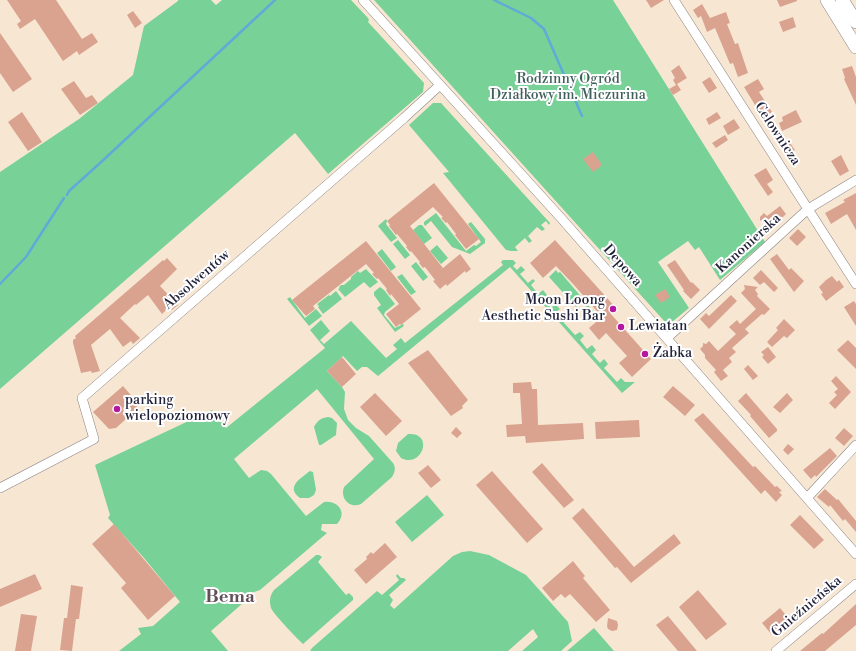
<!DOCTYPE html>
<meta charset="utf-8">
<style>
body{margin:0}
canvas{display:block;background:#f7e7d2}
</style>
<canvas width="856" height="651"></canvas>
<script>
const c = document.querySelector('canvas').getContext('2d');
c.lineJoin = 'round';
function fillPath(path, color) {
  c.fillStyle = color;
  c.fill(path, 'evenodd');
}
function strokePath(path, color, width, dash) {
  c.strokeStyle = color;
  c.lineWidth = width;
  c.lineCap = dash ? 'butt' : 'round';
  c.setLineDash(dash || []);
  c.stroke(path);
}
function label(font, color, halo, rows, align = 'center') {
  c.font = font + ' "Libre Bodoni",serif';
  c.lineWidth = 4;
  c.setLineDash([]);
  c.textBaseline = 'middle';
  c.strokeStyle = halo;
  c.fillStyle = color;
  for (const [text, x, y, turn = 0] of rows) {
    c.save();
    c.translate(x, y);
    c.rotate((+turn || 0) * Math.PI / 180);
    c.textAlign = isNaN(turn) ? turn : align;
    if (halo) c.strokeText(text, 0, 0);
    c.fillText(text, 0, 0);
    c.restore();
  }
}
const green = new Path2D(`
 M178 0H211L216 5 222 0H351L368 18 369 20 368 22 424 83 423 92 328 174 295 133 0 389V172L79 119 133 75 144 26 178 1Z
 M374 0H613L765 242 720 280 699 247 695 250 688 241 658 262 689 308 672 322 666 323Z
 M433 103H441L550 223 549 225 546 221 541 225 545 229 542 231 537 227 528 236 532 241 529 243 525 238 515 247 518 251H511L506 250 443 173 449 172 409 125Z
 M436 213 466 251 474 245 476 246 481 242 468 224 471 222 485 239V243L470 254 452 247 431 221 425 226 424 224V222Z
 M386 219 387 221 386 224 397 238 391 242 378 226Z
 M419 225H422L432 238 424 244 413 230Z
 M398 240 410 255 405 259 393 244Z
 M437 245 448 258 441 264 430 251Z
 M382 249 396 267 391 271 377 253Z
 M503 260H513L516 263 513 266 517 270 521 266 525 270 520 274 528 283 533 279 535 281 531 285 538 294 543 290 547 295 543 299 551 308 555 304 560 309 555 313 575 335 580 332 584 336 580 340 587 349 592 345 596 350 592 354 600 363 604 359 608 364 604 368 617 382 621 378 625 382H635L622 393 510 267 378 376 367 367H362L357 371 343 356 327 371 342 387 345 392 344 409 348 420 356 428 369 436 393 463C396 468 395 472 392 477L361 504C349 509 340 498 344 487L374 459 317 389 234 459 249 478 261 470 267 471 271 474 306 516 324 502C338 500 348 513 337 524H322L321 530 327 533 260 590 251 593 243 603 211 631 228 651H119L141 634 138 628 153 626 180 602 144 558 108 518 110 515 95 465 212 410 226 428 325 348 319 341 320 340 324 344 351 321 386 358 397 349 393 345 401 338 405 343 503 265 501 262Z
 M416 262 428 277 423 281 411 266Z
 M366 269 378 282 370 288 364 282 345 297 338 289 340 288 339 287 341 285H344L351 279V277L358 271 360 273Z
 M556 270 558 273 560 272 584 300 576 307 549 277Z
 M402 274 416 292 411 295 397 277Z
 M380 287 384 290 395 304 385 312 384 315 395 328 403 324 404 326 395 332 377 308 381 305 374 295V292Z
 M336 291 342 299 323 314 318 307 319 306 317 304 329 295 330 296Z
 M290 297 305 318 316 309 322 316 309 326 287 299Z
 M588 305 598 317 595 319 594 318 589 322 584 317 586 315 582 310Z
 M321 320 330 331 319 341 310 330Z
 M328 417 332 418 337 423 336 435 321 445H319L314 427C318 420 321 418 328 417Z
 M408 434C435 432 422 469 401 458L396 451 398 443Z
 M310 471 313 472 316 490 314 495 309 498H300C285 487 301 478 310 471Z
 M427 495 444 515 412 542 395 522Z
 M470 551 489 555 526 575 568 622 572 641 561 651H522L538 637 533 629 508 651H310L312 648 377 591 382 595 399 580 396 576 397 574 401 578H404L406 580 389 595 393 600 390 605 394 609 453 556 462 552Z
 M316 555H319L322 557 318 562 346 595 349 593 353 597V600L303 644C296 637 274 615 271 608 269 601 270 595 274 590Z
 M594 628 614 651H567Z`);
const stream = new Path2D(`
 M494 0 531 18 544 29 582 116
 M67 195 69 191 99 164 275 0
 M0 284 26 257 64 198`);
const building = new Path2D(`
 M7 0H56L82 39 92 33 98 42 79 55 77 51 63 61 35 19 20 29 17 24 21 21Z
 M646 0H664L651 8Z
 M777 0H797V1L780 7Z
 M702 4 710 18 726 12 730 23 727 24 735 44 738 43 748 73 738 77 733 63 730 64 715 28 707 32 701 16 698 18 693 10Z
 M133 11 142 23 135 28 127 15Z
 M793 17 796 27 783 32 779 22Z
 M0 33 32 79 13 92 0 73Z
 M679 65 687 78 677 84 681 90 673 95 669 89 676 85 673 80 675 78 671 71Z
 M852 66 856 77V105L844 79 845 78 842 69Z
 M710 77 717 88 709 93 702 82Z
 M758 79 764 89 759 92 772 112 763 118 744 87Z
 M74 81 86 98 92 95 98 103 80 115 61 89Z
 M796 110 802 122 782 131 779 123 783 121 782 117Z
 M22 112 42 142 28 151 8 122Z
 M717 112 721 118 709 125 706 119Z
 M734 119 740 128 728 135 723 126Z
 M725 135 728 140 716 148 712 143Z
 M788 140 795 150 787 156 780 145Z
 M593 152 602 165 593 172 583 159Z
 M841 155 849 171 840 176 831 161Z
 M766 168 773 180 767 184 773 192 768 196 754 175Z
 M434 183 479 239 466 249 455 235 456 234 447 222 446 223 441 218 443 217 433 207 410 226 443 268 460 254 471 269 466 273 465 271 447 286 446 284 440 289 433 281 435 280 425 267 423 268 419 263 420 262 411 251 410 252 406 247 407 246 397 234 396 235 389 226 390 225 387 221Z
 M856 193V230L847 214 831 224 825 213 845 202 843 200Z
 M780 206 786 214 770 230 760 220V217L764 213 767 216Z
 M798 229 806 237 797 246 789 238Z
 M555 240 616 308 610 313 651 359 632 377 619 363 627 356 606 333 599 340 589 328 602 317 574 285 556 266 543 278 530 263Z
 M366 241 421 309 401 325 400 324 396 327 386 314 399 304 391 294 390 296 386 290 387 289 378 278 377 279 372 274 374 273 366 264 313 306 315 309 306 316 292 300Z
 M777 254 789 270 791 268 804 281 794 292 770 259Z
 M167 258 177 269 160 286 178 305 172 310 169 307 162 314 148 295 136 305 135 304 120 318 140 338 133 344 131 341 123 347 110 329 91 345 100 371 92 373 91 371 81 373 73 343V340L76 338 75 336 163 260 164 261Z
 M675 260 691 283 692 282 700 290 691 299 683 291 684 290 667 265Z
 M761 270 778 288 774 292 764 282 760 285 753 278Z
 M832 276 837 282 839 280 844 287 826 301 821 294 823 293 819 287 826 280Z
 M744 285 758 287 755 290 758 294 757 296 770 309 764 315 762 314 745 329 749 333 732 348 736 352 729 358 732 362 723 370 728 376 721 381 714 372 716 370 705 358V355L700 349 703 346V343L706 344 709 341 718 351 736 334 729 327 737 320 740 324 756 309 741 293 745 289Z
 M665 289 670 297 661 303 655 295Z
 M731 295 737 301 709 329 700 319 706 313 709 316Z
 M854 301 856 304V326L844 307Z
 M784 319 795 330 787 338 784 336 772 347 767 342 778 330 776 328Z
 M848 340 856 348V369L837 350Z
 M768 347 776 357 768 364 762 357 764 355 761 352Z
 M428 350 468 400 462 406 463 408 451 416 408 363Z
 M342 357 356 374 342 387 327 371Z
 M748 365 758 376 753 380 744 369Z
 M836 376 851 392 835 409 829 403 837 395 834 392 838 389 831 381Z
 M531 382 532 389H537L538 425 583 423 584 439 526 443 525 436 507 437 506 425 522 424 520 393H513V383Z
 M123 386 136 401 137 408 136 410 116 428 109 429 93 412Z
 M673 386 695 405 685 416 663 397Z
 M375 393 402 421 386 436 360 407Z
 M746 393 777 429V431L769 438 750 416 751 415 738 401Z
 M787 393 793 400 780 413 773 407Z
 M703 413 753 467 755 466 775 487 777 486 782 491 779 492 782 495 776 502 765 490 761 494 694 420Z
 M639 420 640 437 596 439 595 422Z
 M456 427 462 433 457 438 451 433Z
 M844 428 853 436 844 446 835 438Z
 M788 444 794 449 788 455 783 450Z
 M830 448 837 456 816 477 815 475 811 479 803 470Z
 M542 463 574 500 564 508 532 472Z
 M428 465 441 480 431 488 418 473Z
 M492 471 543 529 527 543 476 485Z
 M825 489 837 500 838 499 856 521V532L845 519 843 521 830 505 829 507 817 497Z
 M583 508 634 567 674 534 681 543 631 583 617 567 615 568 572 518Z
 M800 515 824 540 814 549 790 525Z
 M114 524 175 596 148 620 121 588 126 583 92 544Z
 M385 543 397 557 366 584 354 570 367 559 366 557 371 552 373 554Z
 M573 561 585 576 583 578 610 610 596 622 570 594 565 598 561 594 553 601 542 588Z
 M35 574 42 589 0 607V589Z
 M71 585 83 587 79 619H76L72 651 60 650 64 618H67Z
 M698 590 727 624 706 640 679 607Z
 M856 604V625L825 651H800L822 633 823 634Z
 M780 608 790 620 772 635 762 623Z
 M21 614 37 616 31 651H15Z
 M668 616 697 651H678L656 625Z
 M608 618 617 621 618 625 617 630 612 631 608 629 607 626Z`);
const minor = new Path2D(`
 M363 0 561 218 856 554
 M674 0 856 284
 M667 338 808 209 856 180
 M0 488 94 439 82 398 404 118 440 85
 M807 498 856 445
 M776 651 856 584`);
const secondary = new Path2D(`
 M827 0 856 47
 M842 0 856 22`);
const markers = [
 [613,309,4,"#b5179e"],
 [621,327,4,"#b5179e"],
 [645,354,4,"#b5179e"],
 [117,409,4,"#b5179e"]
];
const parkNames = [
 ["Rodzinny Ogród",568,80],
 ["Działkowy im. Miczurina",568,96]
];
const streetNames = [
 ["Celownicza",777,134,57],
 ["Kanonierska",749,244,-42],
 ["Depowa",622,266,48],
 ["Absolwentów",197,280,-41],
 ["Gnieźnieńska",807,607,-40]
];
const poiNames = [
 ["Moon Loong",605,301,"right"],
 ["Aesthetic Sushi Bar",605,317,"right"],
 ["Lewiatan",629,327],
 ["Żabka",653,354],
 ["parking",125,401],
 ["wielopoziomowy",125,417]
];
const districtNames = [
 ["Bema",230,598]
];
fillPath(green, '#78d197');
strokePath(stream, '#5fabd8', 2.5);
fillPath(building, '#d9a390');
strokePath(minor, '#8c8486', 10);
strokePath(secondary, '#8c8486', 14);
strokePath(minor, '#fff', 9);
strokePath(secondary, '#fff', 13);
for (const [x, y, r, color] of markers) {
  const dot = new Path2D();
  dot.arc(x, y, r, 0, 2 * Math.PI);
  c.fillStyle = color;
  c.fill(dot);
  strokePath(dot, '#fff', 1.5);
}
label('14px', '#405f5b', '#fff', parkNames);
label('14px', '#22223b', '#fff', streetNames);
label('14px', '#22223b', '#fff', poiNames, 'left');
label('bold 18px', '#624f59', '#fff', districtNames);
</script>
